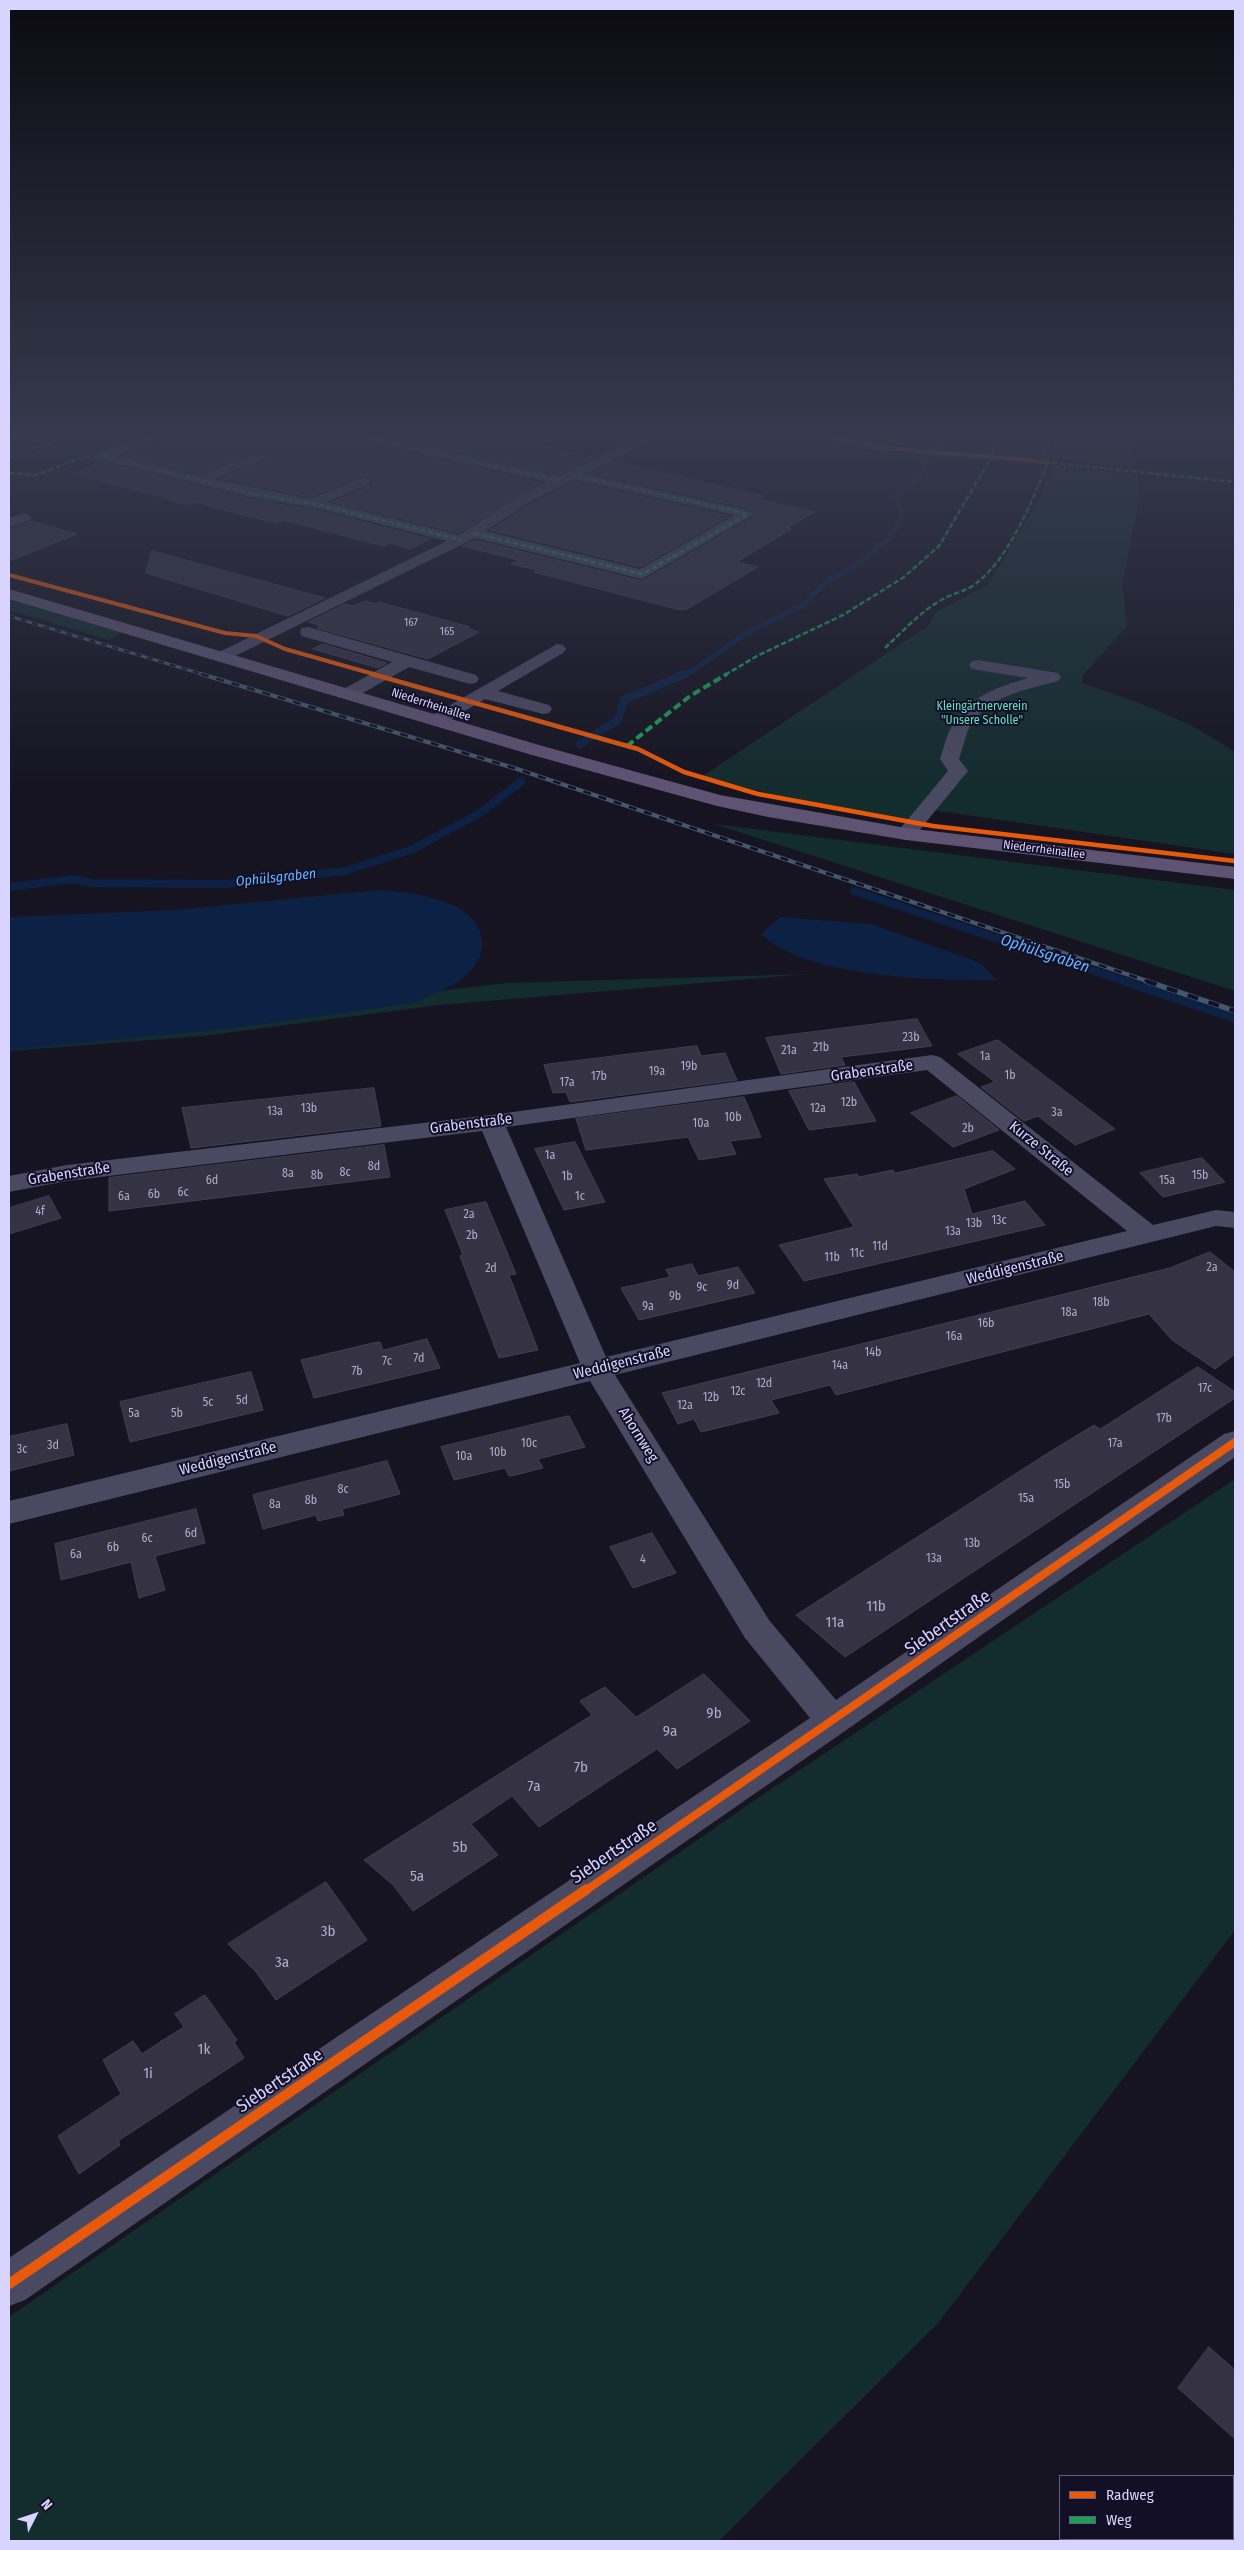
<!DOCTYPE html>
<meta charset="utf-8">
<style>
body{margin:0}
#map{position:relative;width:1244px;height:2550px;overflow:hidden;background:#161421;font-family:"Fira Sans Condensed",sans-serif}
canvas{display:block}
.frame{position:absolute;inset:0;border:10px solid #d9d4ff;pointer-events:none}
.legend{position:absolute;left:1059px;top:2475px;width:175px;height:65px;box-sizing:border-box;background:#130f26;border:1px solid #625e7d;margin:0;padding:6px 9px;list-style:none;font-size:15px;color:#d9d4ff}
.legend li{display:flex;align-items:center;gap:10px;height:25px}
.legend b{width:25px;border:1px solid #625e7d}
.north{position:absolute;left:10px;top:2490px;width:50px;height:50px;-webkit-text-stroke:4px #130f26;paint-order:stroke;rotate:49deg;font-size:14px;font-weight:700;line-height:20px;text-align:center;color:#d9d4ff}
.north::after{content:'';display:block;margin:auto;width:18px;height:22px;background:#d9d4ff;clip-path:polygon(50% 0,100% 100%,50% 72%,0 100%)}
</style>
<div id="map">
<canvas width="1244" height="2550"></canvas>
<div class="frame"></div>
<ul class="legend">
<li><b style="height:6px;background:#e8590c"></b>Radweg</li>
<li><b style="height:6px;background:#1a9f57"></b>Weg</li>
</ul>
<div class="north">N</div>
</div>
<script>
const c = document.querySelector('canvas').getContext('2d');
c.lineJoin = 'round';
function fillPath(path, color) {
  c.fillStyle = color;
  c.fill(path, 'evenodd');
}
function strokePath(path, color, width, dash) {
  c.strokeStyle = color;
  c.lineWidth = width;
  c.lineCap = dash ? 'butt' : 'round';
  c.setLineDash(dash || []);
  c.stroke(path);
}
function label(font, color, halo, rows, align = 'center') {
  c.font = font + ' "Fira Sans Condensed",sans-serif';
  c.lineWidth = 4;
  c.setLineDash([]);
  c.textBaseline = 'middle';
  c.strokeStyle = halo;
  c.fillStyle = color;
  for (const [text, x, y, turn = 0] of rows) {
    c.save();
    c.translate(x, y);
    c.rotate((+turn || 0) * Math.PI / 180);
    c.textAlign = isNaN(turn) ? turn : align;
    if (halo) c.strokeText(text, 0, 0);
    c.fillText(text, 0, 0);
    c.restore();
  }
}
const green = new Path2D(`
 M1058 436H1128L1134 468 1049 457Z
 M1053 465 1137 475 1140 496 1122 584 1127 626 1083 675 1081 683C1135 701 1188 719 1235 752V854L932 810 925 822 906 819 786 798 703 776 928 626 936 612 988 585 1040 498Z
 M9 598 122 632 109 640 9 610Z
 M714 824 1235 890V991Z
 M809 974 439 1005 203 1036 9 1051V1039L189 1020 506 983Z
 M1235 1479V1930L939 2322 719 2541H9V2317L758 1798Z`);
const water = new Path2D(`
 M379 890C413 892 481 900 482 943 483 958 471 973 459 981 445 990 429 996 414 1003L228 1029 9 1050V917L175 910Z
 M780 917 871 924 980 963 997 980C936 981 807 978 761 934Z`);
const streamFar2 = new Path2D(`
 M683 675 694 670 745 634 803 605 826 582 853 567 889 539 901 518 900 507 895 495 920 478V472L926 468 924 464 932 462 931 456 945 436`);
const streamFar1 = new Path2D(`
 M580 744 618 720 624 700 685 674
 M9 887 73 879 91 883 226 884 345 871 413 849 480 813 521 782
 M854 891 1128 982`);
const stream = new Path2D(`
 M1124 981 1235 1018`);
const building = new Path2D(`
 M188 436H352L361 442 541 483 459 533 333 502 370 486 373 481 365 475 310 497 220 478 264 462 267 457 259 451 198 474 123 455 147 446 168 444Z
 M388 436H497L594 457 559 474Z
 M614 461 765 496 759 499 814 512 787 528 791 529 737 562 758 567 687 609 680 610 534 572 537 570 511 564 518 560 462 546 475 540 642 581 757 515 748 508 591 473Z
 M103 462 250 499 320 511 430 539 410 549 390 543 384 546 283 520 275 523 196 502 190 505 73 474Z
 M575 482 730 516 640 567 490 530 536 501Z
 M32 521 77 534 9 561V529Z
 M152 551 325 598 288 616 146 573Z
 M365 601 376 604 379 602 470 627 466 628 479 632 428 659 317 628 321 626 309 622 345 604 353 606Z
 M323 644 387 663 378 668 313 649Z
 M917 1019 932 1046 841 1057 845 1065 781 1074 766 1038Z
 M998 1040 1033 1067 1115 1129 1075 1145 1038 1116 1024 1121 981 1087 995 1082 958 1054Z
 M697 1046 701 1056 725 1053 737 1080 570 1102 566 1092 553 1093 544 1065Z
 M854 1082 876 1121 809 1130 789 1091Z
 M374 1088 381 1126 191 1148 182 1108Z
 M957 1096 999 1130 953 1147 911 1113Z
 M744 1097 761 1137 730 1141 736 1154 699 1160 688 1137 586 1150 576 1119Z
 M575 1142 605 1202 564 1210 535 1149Z
 M384 1145 390 1177 109 1211V1178Z
 M993 1151 1015 1169 964 1189 972 1214 1025 1201 1045 1225 804 1281 779 1245 854 1227 824 1179 857 1174 859 1177 893 1170 895 1173Z
 M1202 1158 1225 1182 1163 1197 1140 1173Z
 M49 1196 61 1218 9 1234V1208Z
 M486 1202 516 1274 509 1275 538 1350 499 1358 460 1256 463 1255 445 1210Z
 M1210 1252 1235 1272V1354L1215 1369 1172 1340 1149 1314 836 1395 830 1385 771 1400 779 1413 701 1432 694 1419 678 1424 662 1393 1170 1268Z
 M692 1264 698 1276 738 1267 755 1293 639 1320 621 1288 670 1277 666 1270Z
 M427 1339 440 1368 314 1398 301 1360 373 1343 380 1342 383 1350Z
 M1198 1367 1235 1392V1398L845 1657 796 1615 1048 1453 1094 1425 1100 1429Z
 M251 1372 263 1410 130 1442 120 1402Z
 M569 1416 585 1447 538 1459 543 1468 515 1475 509 1476 505 1468 454 1480 441 1447Z
 M67 1424 74 1455 9 1471V1437Z
 M387 1461 400 1494 342 1509 344 1515 318 1521 316 1515 263 1529 253 1495Z
 M196 1509 205 1543 155 1556 165 1590 139 1598 131 1562 61 1580 55 1544Z
 M652 1533 676 1573 633 1588 610 1547Z
 M704 1674 750 1721 677 1769 657 1749 539 1827 512 1796 471 1824 498 1855 413 1911 393 1885 364 1860 592 1715 580 1701 605 1687 636 1717Z
 M326 1882 367 1940 276 2000 256 1972 228 1944Z
 M205 1995 237 2040 234 2042 244 2058 118 2141 120 2145 79 2174 58 2136 121 2094 103 2060 133 2041 142 2054 163 2040 184 2027 175 2014Z
 M1209 2347 1235 2370V2439L1178 2388Z`);
const minor = new Path2D(`
 M143 436H163L161 439 116 455 198 476 258 453 265 457 263 460 213 479 310 499 364 477 371 481 369 484 327 502 459 535 525 493 547 482 361 440 354 436H379L559 476 641 436H659L586 474 748 510 755 514 642 579 475 538 223 662 217 661 214 657 217 653 447 541 320 509 250 497 97 459 95 456 97 453ZM575 480 735 515 640 569 485 531 535 499Z
 M819 436H846L890 445 892 448 885 452 826 440Z
 M25 513 32 517 30 520 9 527V518Z
 M308 627 476 675 479 679 476 683 470 684 409 667 354 698H342L339 694 342 690 392 662 302 636 300 632 302 628Z
 M557 644 563 645 566 649 563 653 498 691 549 705 552 709 549 713 543 714 485 699 443 724H431L428 720 431 716Z
 M978 660 1052 672 1058 673 1061 677 1058 681C1028 689 987 696 970 726 965 736 963 748 959 759L968 771 913 838H899L896 834 899 830 948 771 940 759C944 748 946 736 952 726 968 697 997 687 1028 678L972 669 969 665 972 661Z
 M932 1055 940 1057 1153 1225 1216 1210 1235 1212V1228L1216 1226 615 1375 769 1620 836 1700 1224 1434 1235 1431V1457L845 1731 25 2300 9 2306V2258L810 1718 745 1638 590 1381 9 1524V1501L580 1363 482 1131 67 1181 9 1192V1176L67 1165 491 1115ZM927 1070 1127 1231 606 1357 506 1127Z`);
const major = new Path2D(`
 M9 589 546 747 720 795 906 828 1235 867V879L906 840 768 817 717 806 532 755 9 599Z`);
const railFar2 = new Path2D(`
 M9 616 205 675`);
const railFar1 = new Path2D(`
 M201 674 514 768 1150 982`);
const rail = new Path2D(`
 M1146 981 1235 1011`);
const quietFar1 = new Path2D(`
 M156 436 102 456 250 493 320 505 461 540
 M361 436 560 481
 M591 436 641 442
 M826 436 888 448
 M9 457 70 436
 M1044 462 1235 482
 M1048 462 1043 455 1050 436
 M9 473 36 475 84 457 102 456
 M474 533 642 574 748 514 573 475
 M885 648C903 631 921 611 943 599 956 592 969 591 980 580 1011 554 1033 499 1048 462
 M725 675 757 656 843 615 904 577 939 546 989 461 999 436`);
const quiet = new Path2D(`
 M627 746 690 696 727 674`);
const cyclewayFar3 = new Path2D(`
 M885 448 1048 462
 M9 575 225 633 256 636 285 649 377 675`);
const cyclewayFar2 = new Path2D(`
 M372 674 638 749 684 772 758 794 933 826 1235 861`);
const cyclewayFar1 = new Path2D(`
 M585 1891 1235 1442`);
const cycleway = new Path2D(`
 M9 2284 587 1889`);
const farNumbernames = [
 ["167",411,623],
 ["165",447,632]
];
const farStreetnames = [
 ["Niederrheinallee",431,705,18],
 ["Niederrheinallee",1044,850,7]
];
const farParknames = [
 ["Kleingärtnerverein",982,707],
 ["\"Unsere Scholle\"",982,721]
];
const numberNames = [
 ["23b",911,1038],
 ["21b",821,1048],
 ["21a",789,1051],
 ["1a",985,1057],
 ["19b",689,1067],
 ["19a",657,1072],
 ["1b",1010,1076],
 ["17b",599,1077],
 ["17a",567,1083],
 ["12b",849,1103],
 ["13b",309,1109],
 ["12a",818,1109],
 ["13a",275,1112],
 ["3a",1057,1113],
 ["10b",733,1118],
 ["10a",701,1124],
 ["2b",968,1129],
 ["1a",550,1156],
 ["8d",374,1167],
 ["8c",345,1173],
 ["8a",288,1174],
 ["8b",317,1176],
 ["15b",1200,1176],
 ["1b",567,1177],
 ["6d",212,1181],
 ["15a",1167,1181],
 ["6c",183,1193],
 ["6b",154,1195],
 ["6a",124,1197],
 ["1c",580,1197],
 ["4f",40,1212],
 ["2a",469,1215],
 ["13c",999,1221],
 ["13b",974,1224],
 ["13a",953,1232],
 ["2b",472,1236],
 ["11d",880,1247],
 ["11c",857,1254],
 ["11b",832,1258],
 ["2a",1212,1268],
 ["2d",491,1269],
 ["9d",733,1286],
 ["9c",702,1288],
 ["9b",675,1297],
 ["18b",1101,1303],
 ["9a",648,1307],
 ["18a",1069,1313],
 ["16b",986,1324],
 ["16a",954,1337],
 ["14b",873,1353],
 ["7d",419,1359],
 ["7c",387,1362],
 ["14a",840,1366],
 ["7b",357,1372],
 ["12d",764,1384],
 ["17c",1205,1389],
 ["12c",738,1392],
 ["12b",711,1398],
 ["5d",242,1401],
 ["5c",208,1403],
 ["12a",685,1406],
 ["5a",134,1414],
 ["5b",177,1414],
 ["17b",1164,1419],
 ["10c",529,1444],
 ["17a",1115,1444],
 ["3d",53,1446],
 ["3c",22,1450],
 ["10b",498,1453],
 ["10a",464,1457],
 ["15b",1062,1485],
 ["8c",343,1490],
 ["15a",1026,1499],
 ["8b",311,1501],
 ["8a",275,1505],
 ["6d",191,1534],
 ["6c",147,1539],
 ["13b",972,1544],
 ["6b",113,1548],
 ["6a",76,1555],
 ["13a",934,1559],
 ["4",643,1560]
];
const farWaternames = [
 ["Ophülsgraben",276,878,-6]
];
const streetNames = [
 ["Grabenstraße",872,1071,-8],
 ["Grabenstraße",471,1124,-7],
 ["Kurze Straße",1041,1149,39],
 ["Grabenstraße",69,1174,-9],
 ["Weddigenstraße",1015,1268,-14],
 ["Weddigenstraße",622,1363,-14],
 ["Ahornweg",638,1435,58],
 ["Weddigenstraße",228,1459,-14]
];
const nearNumbernames = [
 ["11b",876,1607],
 ["11a",835,1623],
 ["9b",714,1714],
 ["9a",670,1732],
 ["7b",581,1768],
 ["7a",534,1787],
 ["5b",460,1848],
 ["5a",417,1877],
 ["3b",328,1932],
 ["3a",282,1963],
 ["1k",204,2050],
 ["1i",148,2074]
];
const waterNames = [
 ["Ophülsgraben",1045,954,18]
];
const nearStreetnames = [
 ["Siebertstraße",948,1623,-35],
 ["Siebertstraße",614,1852,-34],
 ["Siebertstraße",280,2081,-34]
];
fillPath(green, '#132c2d');
fillPath(water, '#0d2144');
strokePath(streamFar2, '#0d2144', 5.5);
strokePath(streamFar1, '#0d2144', 8);
strokePath(stream, '#0d2144', 9);
fillPath(building, '#343243');
strokePath(building, '#433f54', 1);
fillPath(minor, '#4a4962');
fillPath(major, '#5e5373');
strokePath(railFar2, '#43596b', 3);
strokePath(railFar1, '#43596b', 4);
strokePath(rail, '#43596b', 5.5);
strokePath(railFar2, '#130f26', 2, [6]);
strokePath(railFar1, '#130f26', 2.5, [8]);
strokePath(rail, '#130f26', 4, [11]);
strokePath(quietFar1, '#1a9f57', 2.5, [5.5, 2.5]);
strokePath(quiet, '#1a9f57', 4, [8, 4]);
strokePath(cyclewayFar3, '#e8590c', 4);
strokePath(cyclewayFar2, '#e8590c', 4.5);
strokePath(cyclewayFar1, '#e8590c', 8);
strokePath(cycleway, '#e8590c', 10);
const sky = c.createLinearGradient(0, 0, 0, 793);
sky.addColorStop(0, '#0c0b12');
sky.addColorStop(0.55, '#363a4e');
sky.addColorStop(1, '#363a4e00');
c.fillStyle = sky;
c.fillRect(0, 0, 1244, 793);
label('11px', '#b0acd0', null, farNumbernames);
label('12px', '#d9d4ff', '#130f26', farStreetnames);
label('12px', '#5fe0c0', '#130f26', farParknames);
label('12px', '#b0acd0', null, numberNames);
label('italic 14px', '#62b6ff', '#130f26', farWaternames);
label('15px', '#d9d4ff', '#130f26', streetNames);
label('15px', '#b0acd0', null, nearNumbernames);
label('italic 16px', '#62b6ff', '#130f26', waterNames);
label('18px', '#d9d4ff', '#130f26', nearStreetnames);
</script>
